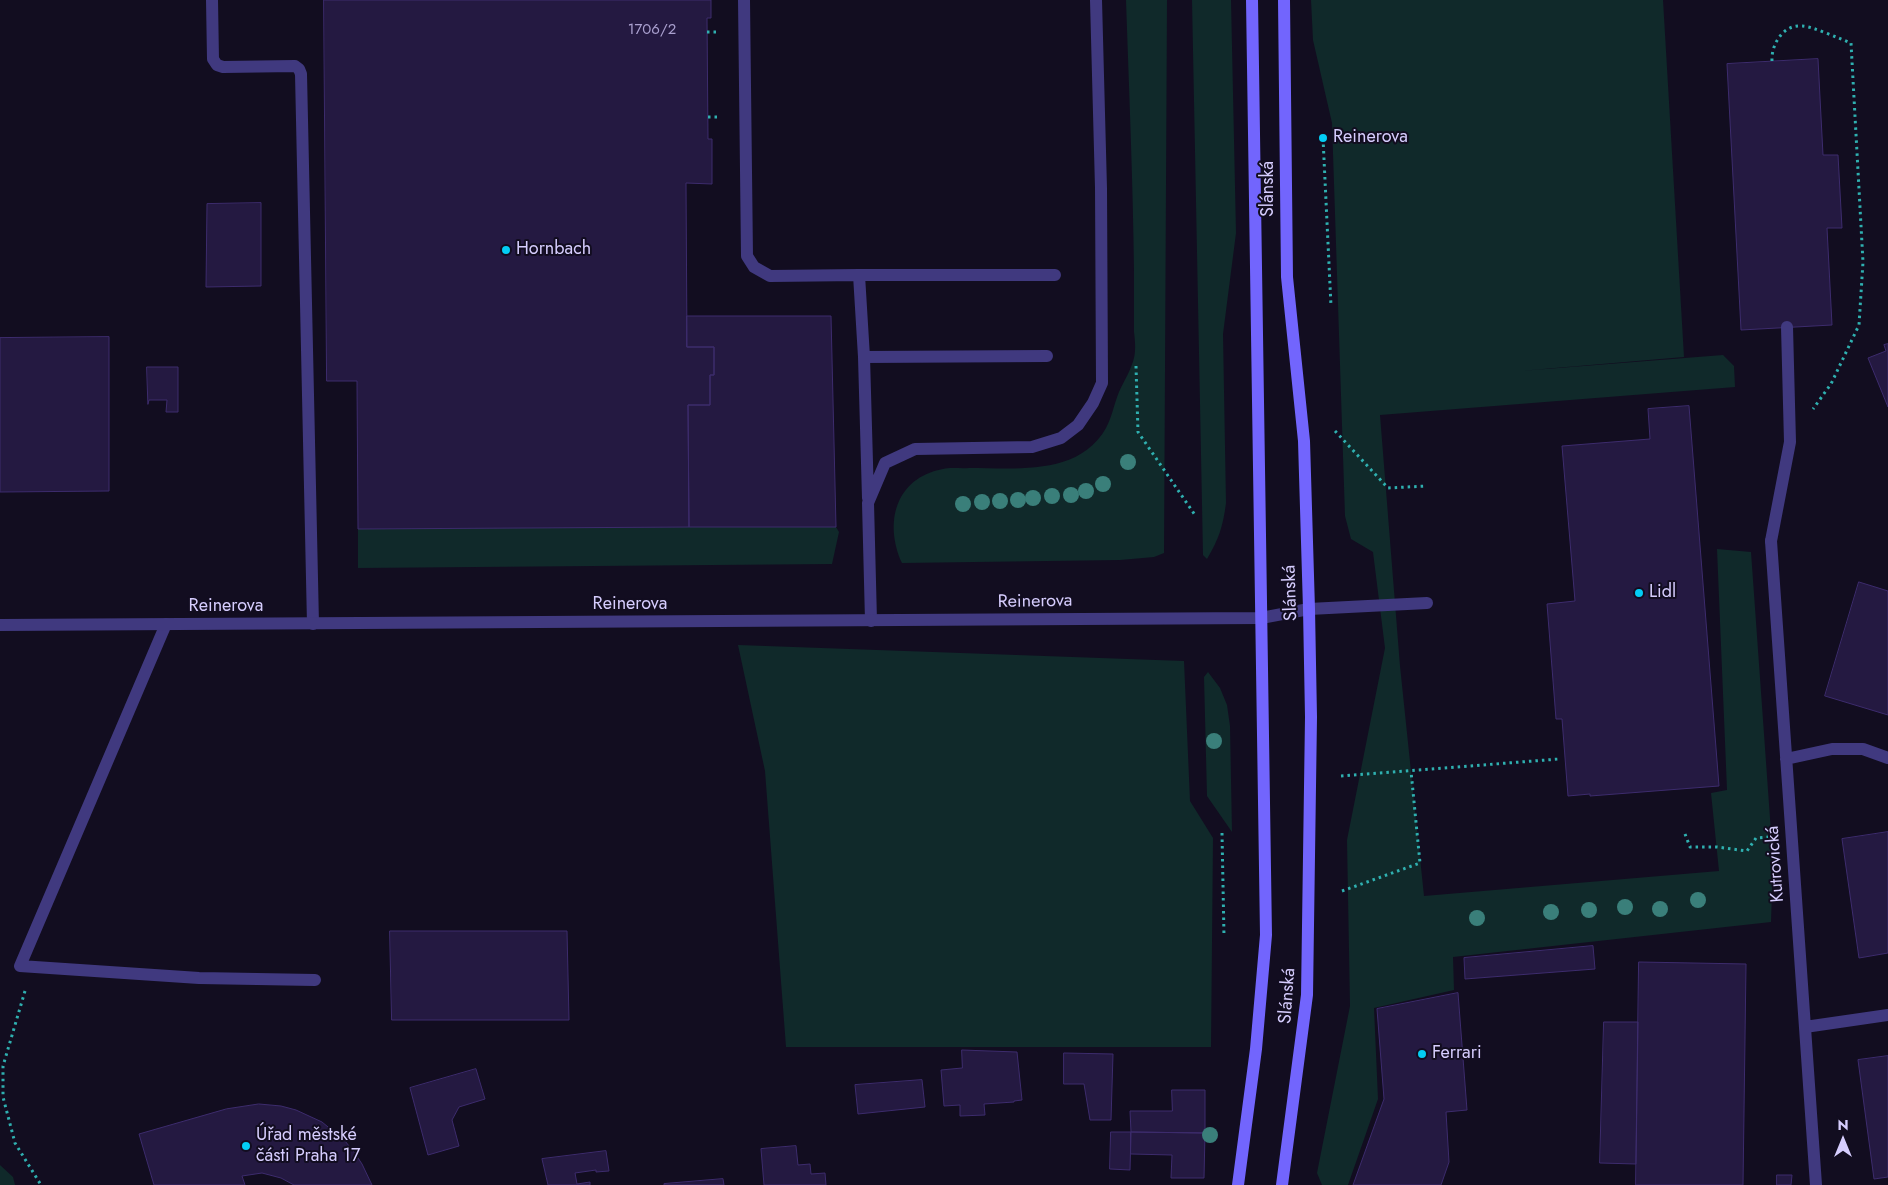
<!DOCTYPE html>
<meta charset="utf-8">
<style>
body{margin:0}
#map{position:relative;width:1888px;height:1185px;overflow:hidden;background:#120d20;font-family:Jost,sans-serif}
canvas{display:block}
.north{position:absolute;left:1818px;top:1115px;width:50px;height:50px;-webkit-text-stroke:4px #120d20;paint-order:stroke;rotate:0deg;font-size:14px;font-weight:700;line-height:20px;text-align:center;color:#d6cdfe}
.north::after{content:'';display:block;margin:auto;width:18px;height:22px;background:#d6cdfe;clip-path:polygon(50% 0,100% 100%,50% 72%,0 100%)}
</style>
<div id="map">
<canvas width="1888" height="1185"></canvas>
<div class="north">N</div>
</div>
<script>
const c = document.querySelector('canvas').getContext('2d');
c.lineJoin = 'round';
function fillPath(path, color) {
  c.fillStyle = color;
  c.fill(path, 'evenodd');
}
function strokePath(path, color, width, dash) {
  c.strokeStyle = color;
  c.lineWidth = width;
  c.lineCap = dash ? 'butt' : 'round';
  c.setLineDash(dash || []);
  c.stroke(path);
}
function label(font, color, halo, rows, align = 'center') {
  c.font = font + ' Jost,sans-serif';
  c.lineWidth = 4;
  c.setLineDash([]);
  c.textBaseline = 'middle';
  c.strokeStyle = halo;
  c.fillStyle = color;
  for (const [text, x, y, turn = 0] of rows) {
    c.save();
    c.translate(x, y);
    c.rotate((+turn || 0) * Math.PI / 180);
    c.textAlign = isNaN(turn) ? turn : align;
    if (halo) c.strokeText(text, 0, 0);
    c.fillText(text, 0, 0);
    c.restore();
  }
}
const green = new Path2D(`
 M1126 0H1167L1164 553 1154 557 1120 560 902 563C884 523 895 478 943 469 951 467 961 469 969 468 1016 468 1079 476 1106 428 1112 417 1114 404 1119 392 1124 381 1131 370 1134 358 1136 350 1135 340 1134 332 1134 311 1134 291 1134 271 1133 181 1129 90 1126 0Z
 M1192 0H1231L1236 233 1223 334 1226 503C1223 526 1219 539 1207 559L1203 555Z
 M1311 0H1663L1684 357 1520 371 1723 355 1734 366 1735 387 1380 415 1400 666 1424 896 1719 871 1711 793 1727 790 1717 549 1751 552 1773 860 1771 922 1453 957 1454 990 1374 1008 1378 1099 1348 1185H1322L1317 1173 1350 1006 1347 840 1385 648 1373 552 1351 539 1345 516 1332 123 1313 40Z
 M831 525 836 527 839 532 832 564 358 568V529Z
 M738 645 1184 661 1190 801 1213 838 1211 1047H786L765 771Z
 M1208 672 1220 688 1227 705 1230 726 1232 832 1207 796 1204 677Z
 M0 1165 13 1177 15 1185H0Z`);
const building = new Path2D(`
 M324 0H711V18H707L708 139H712V184L686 183 687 347H714V375H710V405H688L689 527 358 529 357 381H327Z
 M1818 59 1823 155H1838L1842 228H1827L1832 325 1741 330 1727 64Z
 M261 203V286L206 287 207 204Z
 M687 316H831L836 527H689L688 405H710V375H714V347H687Z
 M109 337V491L0 492V338Z
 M1888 344V407L1868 358 1886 351 1884 345Z
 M147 367H178V412H166L167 400H149L148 404Z
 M1689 406 1719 786 1590 796V794L1568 796 1562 719H1556L1547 604 1575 601 1562 446 1650 439 1648 409Z
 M1859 582 1888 591V715L1825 696Z
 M1888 832V953L1859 958 1842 839Z
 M390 931H567L569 1020H392Z
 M1593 946 1595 969 1465 979 1464 958Z
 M1639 962 1746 964 1743 1185H1636Z
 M1458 993 1467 1110 1446 1112 1449 1162 1441 1185H1353L1384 1099 1377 1009Z
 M1604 1022H1638L1636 1164 1600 1163Z
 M962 1050 1017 1052 1022 1100 1014 1101V1102L984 1104 985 1115 960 1116V1105L944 1106 941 1070 962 1068Z
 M1064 1053 1113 1054 1111 1120H1090L1084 1084H1064Z
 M1888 1056V1177L1874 1179 1858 1060Z
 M476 1069 485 1099 459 1107 452 1120 459 1146 428 1155 410 1088Z
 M922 1080 925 1107 858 1114 855 1085Z
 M1172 1090H1205V1133L1131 1132 1130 1111H1172Z
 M259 1104 281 1106 296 1110 322 1122 345 1141 354 1152 362 1164 372 1185H294L281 1178 262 1173 242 1176 245 1185H154L139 1134 226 1109Z
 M1111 1132H1131L1130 1170 1110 1169Z
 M1131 1132 1205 1133 1204 1178H1171L1172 1155 1131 1154Z
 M796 1146 798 1165 810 1164 811 1174 825 1173 826 1185H764L761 1149Z
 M606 1151 609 1171 596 1172V1170L575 1173 577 1184 590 1182V1185H548L542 1159Z
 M1777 1175H1792L1791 1185H1777Z
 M723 1179 724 1185H664V1184Z`);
const path = new Path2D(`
 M707 32H720
 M1772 61C1771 45 1783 24 1802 26 1812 26 1840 39 1851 43L1863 262 1859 325 1831 384 1813 409
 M708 117H720
 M1323 138 1331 306
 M1136 366 1138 432 1195 515
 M1335 431 1388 488 1427 486
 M1341 776 1559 759
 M1222 833 1224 937
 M1685 834 1690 847H1717L1747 851 1756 838 1768 837
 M1342 891 1420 863 1411 771
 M25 991 3 1066V1097L15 1143 41 1185`);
const service = new Path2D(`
 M212 0 213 59 217 65 223 67 295 66 299 69 301 74 313 624
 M744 0 747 256 754 267 770 276 859 275 864 357 868 498
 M859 275H1055
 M864 357 1047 356
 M1771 541 1790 442 1787 327
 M1309 609 1427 603
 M871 621 868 503 885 463 915 449 1032 447 1061 438 1078 425 1093 403 1102 383 1101 188 1096 0
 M166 624 20 966 199 978 315 980`);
const minor = new Path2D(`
 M1771 541 1816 1185
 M0 625 1261 618 1309 609
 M1786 759 1832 749H1863L1888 758
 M1805 1027 1888 1015`);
const secondary = new Path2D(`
 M1238 1185 1256 1049 1266 935 1252 0
 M1282 1185 1307 995 1311 717 1309 609 1304 441 1287 277 1284 0`);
const trees = [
 [1128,462],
 [1103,484],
 [1086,491],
 [1071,495],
 [1052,496],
 [1033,498],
 [1018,500],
 [1000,501],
 [982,502],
 [963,504],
 [1214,741],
 [1698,900],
 [1625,907],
 [1660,909],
 [1589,910],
 [1551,912],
 [1477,918],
 [1210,1135]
];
const markers = [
 [1323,138,5,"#03cdf4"],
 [506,250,5,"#03cdf4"],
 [1639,593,5,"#03cdf4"],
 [1422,1054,5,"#03cdf4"],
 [246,1146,5,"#03cdf4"]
];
const numberNames = [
 ["1706/2",652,30]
];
const poiNames = [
 ["Reinerova",1333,138],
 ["Hornbach",516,250],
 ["Lidl",1649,593],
 ["Ferrari",1432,1054],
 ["Úřad městské",256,1136],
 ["části Praha 17",256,1157]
];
const streetNames = [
 ["Slánská",1269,189,-90],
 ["Slánská",1291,593,-92],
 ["Reinerova",1035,602,-1],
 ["Reinerova",630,605],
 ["Reinerova",226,607],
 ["Kutrovická",1776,864,-94],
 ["Slánská",1288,996,-86]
];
fillPath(green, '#10292a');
fillPath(building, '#241941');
strokePath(building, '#3d2c6d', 1);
strokePath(path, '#2fb0b0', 3, [2.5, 4]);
strokePath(service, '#40397f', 12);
strokePath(minor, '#40397f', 12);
strokePath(secondary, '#7265fd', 12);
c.fillStyle = '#3a7f7a';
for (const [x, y] of trees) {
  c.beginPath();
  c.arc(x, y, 8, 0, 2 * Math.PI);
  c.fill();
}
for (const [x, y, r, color] of markers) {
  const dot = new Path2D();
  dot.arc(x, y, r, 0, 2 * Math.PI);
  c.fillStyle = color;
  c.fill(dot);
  strokePath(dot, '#120d20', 2);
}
label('15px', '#aaa0cf', null, numberNames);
label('18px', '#d6cdfe', '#120d20', poiNames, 'left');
label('18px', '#d6cdfe', '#120d20', streetNames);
</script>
